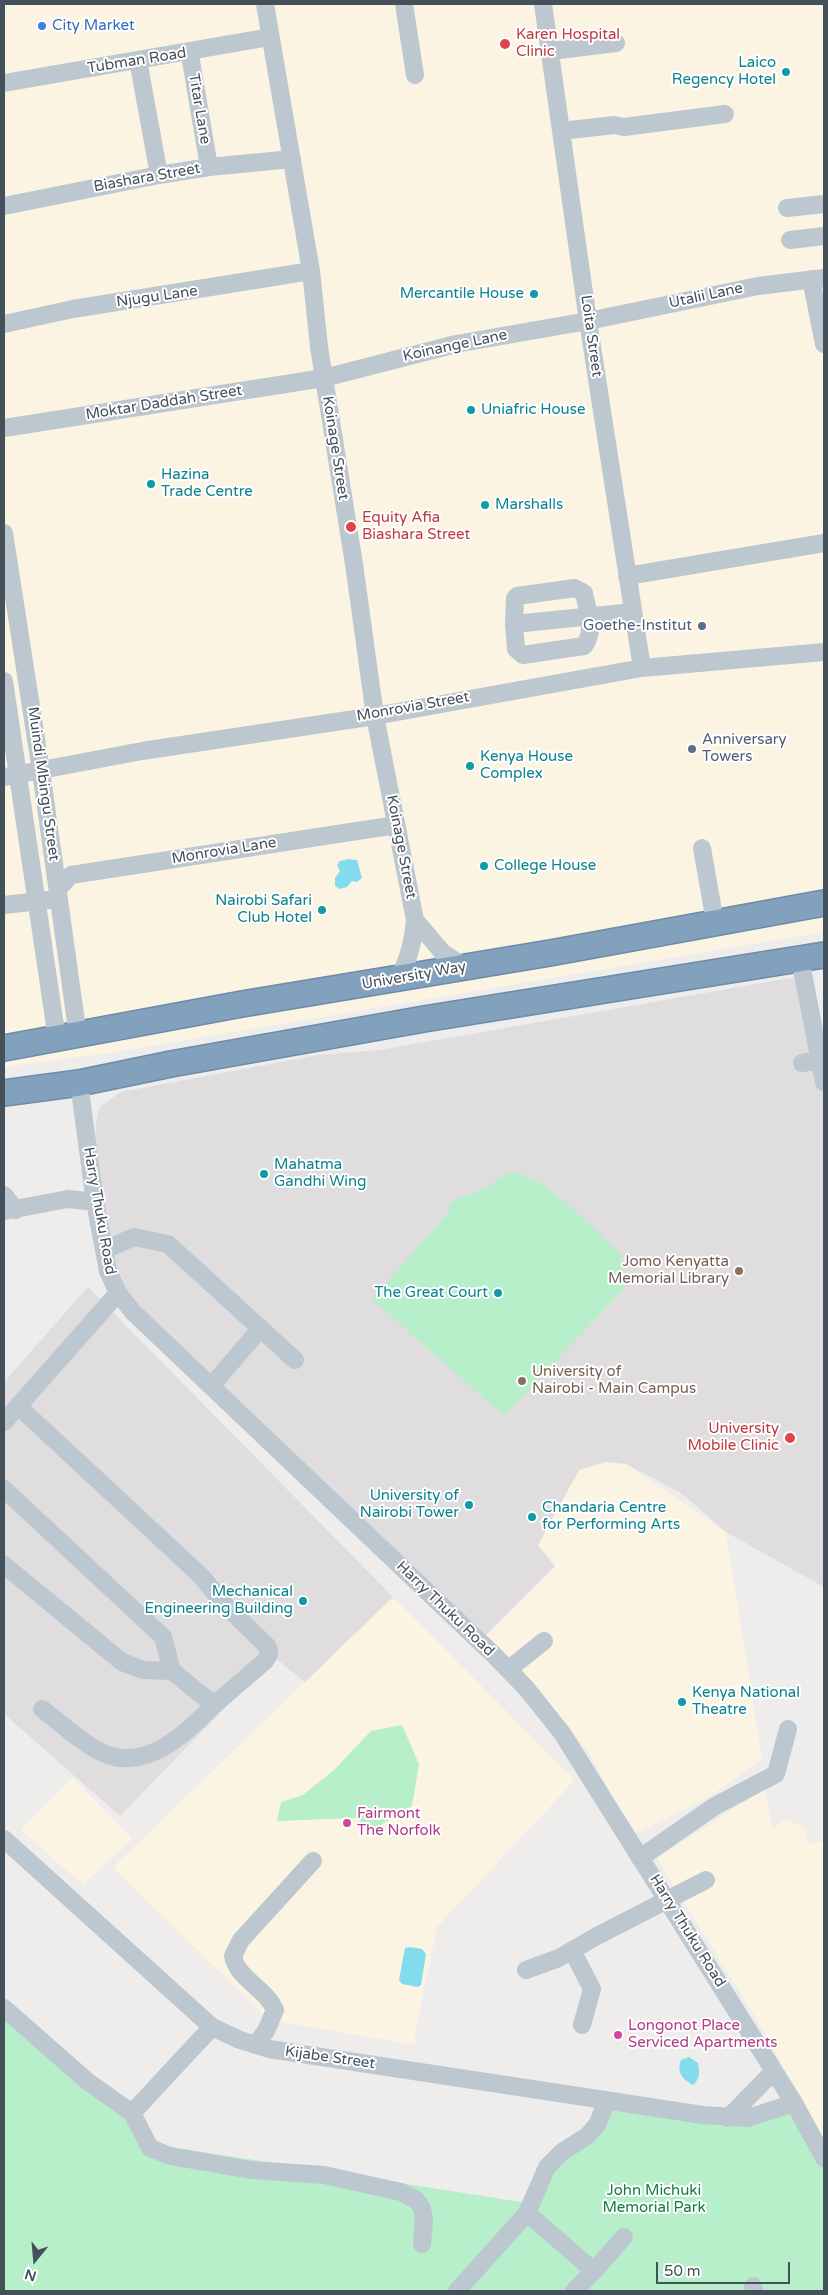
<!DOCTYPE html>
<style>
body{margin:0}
#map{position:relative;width:828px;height:2295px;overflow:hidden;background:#efecec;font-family:"Varela Round",sans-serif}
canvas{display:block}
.frame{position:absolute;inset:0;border:5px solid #44505a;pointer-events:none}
.north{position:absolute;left:10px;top:2235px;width:50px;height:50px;-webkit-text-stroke:4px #fff;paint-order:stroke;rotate:197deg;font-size:14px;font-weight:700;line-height:20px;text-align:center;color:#44505a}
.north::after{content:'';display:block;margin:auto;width:18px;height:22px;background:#44505a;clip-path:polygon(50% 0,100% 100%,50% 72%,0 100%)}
.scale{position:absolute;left:656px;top:2262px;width:134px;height:22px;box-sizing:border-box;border:2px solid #44505a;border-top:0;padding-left:6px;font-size:15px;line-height:18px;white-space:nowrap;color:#44505a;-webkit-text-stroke:4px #fff;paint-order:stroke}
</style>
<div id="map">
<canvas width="828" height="2295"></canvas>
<div class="frame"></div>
<div class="north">N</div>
<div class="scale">50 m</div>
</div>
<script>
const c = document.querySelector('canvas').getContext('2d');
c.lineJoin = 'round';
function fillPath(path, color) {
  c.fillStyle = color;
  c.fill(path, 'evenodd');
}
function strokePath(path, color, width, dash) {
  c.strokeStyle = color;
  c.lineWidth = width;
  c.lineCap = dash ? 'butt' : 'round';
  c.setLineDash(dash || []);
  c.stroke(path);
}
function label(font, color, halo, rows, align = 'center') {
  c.font = font + ' "Varela Round",sans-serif';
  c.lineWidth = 4;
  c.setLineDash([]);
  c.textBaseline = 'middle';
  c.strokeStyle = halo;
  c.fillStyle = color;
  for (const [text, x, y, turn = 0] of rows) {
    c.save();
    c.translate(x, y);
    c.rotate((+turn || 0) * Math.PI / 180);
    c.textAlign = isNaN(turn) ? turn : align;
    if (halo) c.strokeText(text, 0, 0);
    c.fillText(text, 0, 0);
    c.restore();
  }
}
const commercial = new Path2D(`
 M4 4H824V932L115 1052 4 1067Z
 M606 1462 626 1464 726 1532 762 1759 709 1797 633 1835 591 1756 532 1681 486 1635 555 1566 538 1545 579 1470Z
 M393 1597 575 1780 437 1927 415 2034V2045L269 2020 113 1867Z
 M73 1778 132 1838 83 1885 21 1830Z
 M765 1789 772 1829 787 1819 806 1829 807 1844 824 1841V2143L764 2031 657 1858Z`);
const education = new Path2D(`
 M813 974 822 1040 824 1044V1587L726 1532 681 1493 626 1464 606 1462 579 1470 538 1545 555 1566 486 1635 134 1301 123 1286 111 1256 95 1138 97 1115 101 1106 121 1092 318 1055 380 1050Z
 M88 1287 393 1597 305 1682 274 1657 120 1816 4 1714V1382Z`);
const green = new Path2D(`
 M514 1172C550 1180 594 1230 621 1255L625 1287 504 1416 502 1411 496 1409 372 1299 451 1210 448 1205C459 1196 472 1195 485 1188 495 1182 502 1175 514 1172Z
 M402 1725 419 1764 412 1806 371 1831 356 1818 277 1821 281 1802 303 1795 334 1770 371 1731Z
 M4 1999 132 2113 146 2143 534 2204 562 2152 607 2100 728 2118 794 2103 824 2158V2291H4Z`);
const water = new Path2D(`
 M349 859 357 860 362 878 357 882 352 881 347 887 340 889 335 886V878L340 871 337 865 340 861Z
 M410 1947 422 1949 426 1954 421 1985 418 1987 402 1984 399 1980 405 1948Z
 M689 2057 698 2063C700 2072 700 2079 693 2085 683 2080 676 2072 681 2060Z`);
const minor = new Path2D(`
 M265 4 311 271 319 347 354 564 375 716 415 920C413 942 409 960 398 979
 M404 4 415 75
 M543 4 588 321 642 668
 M551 51 616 43
 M187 53 190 55 209 167
 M138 60 159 175
 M4 83 270 37
 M561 131 614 125 624 127 725 114
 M4 206 159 175 209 167 292 159
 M787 208 824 204
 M790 240 824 236
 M811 279 824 344
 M4 324 73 309 311 271
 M4 428 324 378 456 344 588 321 758 286 824 278
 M4 533 41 771 78 1036
 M627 576 824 543
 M514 624 515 598 517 596 575 588 584 593C587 610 596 630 584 646L523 655 516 649 514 624 633 612
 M4 681 57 1039
 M4 777 142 751 375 716 642 668 824 652
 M702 848 715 922
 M58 889 71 875 396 825
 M4 905 49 900
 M415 920 443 953 465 967
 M800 959 824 1082
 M802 1063 821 1060
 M79 1083 95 1202 108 1271 118 1293 133 1312 495 1656 526 1688 562 1733 794 2103 824 2158
 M4 1195 16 1210
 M4 1211 68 1199 95 1202
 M104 1250 134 1237 168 1244 295 1360
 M212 1385 261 1328
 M4 1422 118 1293
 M4 1489 163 1637 172 1671
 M4 1565 122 1662 143 1670 172 1671 214 1705 265 1661 269 1654 268 1647 224 1604 201 1576 18 1406
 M509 1669 544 1641
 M42 1709C61 1723 80 1742 101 1752 145 1774 186 1733 214 1705
 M4 1839 212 2027 240 2040 269 2049 703 2115 748 2118 794 2103
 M640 1858 715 1806 776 1774 788 1729
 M572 1950 592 1989 582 2025
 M526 1970 559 1958 597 1936 706 1880
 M4 2008 87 2081 132 2113 212 2027
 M255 2045 266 2031 275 2010C266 1988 238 1980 233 1956L241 1940 313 1861
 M607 2100 597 2125 587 2136 562 2152 547 2167 527 2213 594 2271 624 2237
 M132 2113 150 2148 170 2156 251 2170 324 2175 401 2192 416 2200 422 2208 424 2221 422 2244
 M728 2118 774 2071
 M753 2286 754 2291
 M457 2291 527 2213
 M574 2291 594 2271`);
const highway = new Path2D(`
 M4 1048 242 1004 550 953 824 903
 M4 1093 79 1083 171 1064 424 1019 824 955`);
const markers = [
 [42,26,5,"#3f7fe0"],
 [505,44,6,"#e0444e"],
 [786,72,5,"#0f9aa8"],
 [534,294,5,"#0f9aa8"],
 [471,410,5,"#0f9aa8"],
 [151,484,5,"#0f9aa8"],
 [485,505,5,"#0f9aa8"],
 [351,527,6,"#e0444e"],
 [702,626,5,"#5c6f8a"],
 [692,749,5,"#5c6f8a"],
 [470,766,5,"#0f9aa8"],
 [484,866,5,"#0f9aa8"],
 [322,910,5,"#0f9aa8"],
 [264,1174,5,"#0f9aa8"],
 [739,1271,5,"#8d6e63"],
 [498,1293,5,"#0f9aa8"],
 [522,1381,5,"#8d6e63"],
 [790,1438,6,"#e0444e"],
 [469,1505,5,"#0f9aa8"],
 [532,1517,5,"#0f9aa8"],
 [303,1601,5,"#0f9aa8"],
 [682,1702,5,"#0f9aa8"],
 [347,1823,5,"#d1479c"],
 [618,2035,5,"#d1479c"]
];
const shopNames = [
 ["City Market",52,26]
];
const healthNames = [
 ["Karen Hospital",516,35],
 ["Clinic",516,52],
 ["Equity Afia",362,518],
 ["Biashara Street",362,535],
 ["University",779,1429,"right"],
 ["Mobile Clinic",779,1446,"right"]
];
const streetNames = [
 ["Tubman Road",137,61,-9],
 ["Titar Lane",199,109,80],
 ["Biashara Street",147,178,-10],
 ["Utalii Lane",706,296,-12],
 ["Njugu Lane",157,297,-8],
 ["Loita Street",591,336,82],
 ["Koinange Lane",455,346,-12],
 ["Moktar Daddah Street",164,403,-9],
 ["Koinage Street",335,448,81],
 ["Monrovia Street",413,707,-10],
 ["Muindi Mbingu Street",43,784,82],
 ["Koinage Street",401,847,79],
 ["Monrovia Lane",224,851,-9],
 ["University Way",414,976,-10],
 ["Harry Thuku Road",99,1211,80],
 ["Harry Thuku Road",445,1609,44],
 ["Harry Thuku Road",687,1931,58],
 ["Kijabe Street",330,2058,8]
];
const cultureNames = [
 ["Laico",776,63,"right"],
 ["Regency Hotel",776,80,"right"],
 ["Mercantile House",524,294,"right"],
 ["Uniafric House",481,410],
 ["Hazina",161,475],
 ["Trade Centre",161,492],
 ["Marshalls",495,505],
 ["Kenya House",480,757],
 ["Complex",480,774],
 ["College House",494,866],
 ["Nairobi Safari",312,901,"right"],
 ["Club Hotel",312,918,"right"],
 ["Mahatma",274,1165],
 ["Gandhi Wing",274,1182],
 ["The Great Court",488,1293,"right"],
 ["University of",459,1496,"right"],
 ["Nairobi Tower",459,1513,"right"],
 ["Chandaria Centre",542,1508],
 ["for Performing Arts",542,1525],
 ["Mechanical",293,1592,"right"],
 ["Engineering Building",293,1609,"right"],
 ["Kenya National",692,1693],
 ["Theatre",692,1710]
];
const serviceNames = [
 ["Goethe-Institut",692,626],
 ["Anniversary",702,740,"left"],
 ["Towers",702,757,"left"]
];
const educationNames = [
 ["Jomo Kenyatta",729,1262],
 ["Memorial Library",729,1279],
 ["University of",532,1372,"left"],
 ["Nairobi - Main Campus",532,1389,"left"]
];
const hotelNames = [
 ["Fairmont",357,1814],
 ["The Norfolk",357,1831],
 ["Longonot Place",628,2026],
 ["Serviced Apartments",628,2043]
];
const parkNames = [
 ["John Michuki",654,2191],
 ["Memorial Park",654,2208]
];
fillPath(commercial, '#fcf4e2');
fillPath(education, '#e0ddde');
fillPath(green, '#b7efcb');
fillPath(water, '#82dcee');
strokePath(highway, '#6c8ca9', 28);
strokePath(minor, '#bcc7cf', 18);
strokePath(highway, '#81a1bd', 25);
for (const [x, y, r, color] of markers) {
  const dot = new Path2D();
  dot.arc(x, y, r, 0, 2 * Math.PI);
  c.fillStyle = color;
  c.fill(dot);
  strokePath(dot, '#fff', 2);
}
label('15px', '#366cbe', '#fff', shopNames, 'left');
label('15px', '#be3a42', '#fff', healthNames, 'left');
label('15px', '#44505a', '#fff', streetNames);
label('15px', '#0d838f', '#fff', cultureNames, 'left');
label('15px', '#4e5e75', '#fff', serviceNames, 'right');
label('15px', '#785e54', '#fff', educationNames, 'right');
label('15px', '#b23c85', '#fff', hotelNames, 'left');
label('15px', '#137c44', '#fff', parkNames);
</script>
